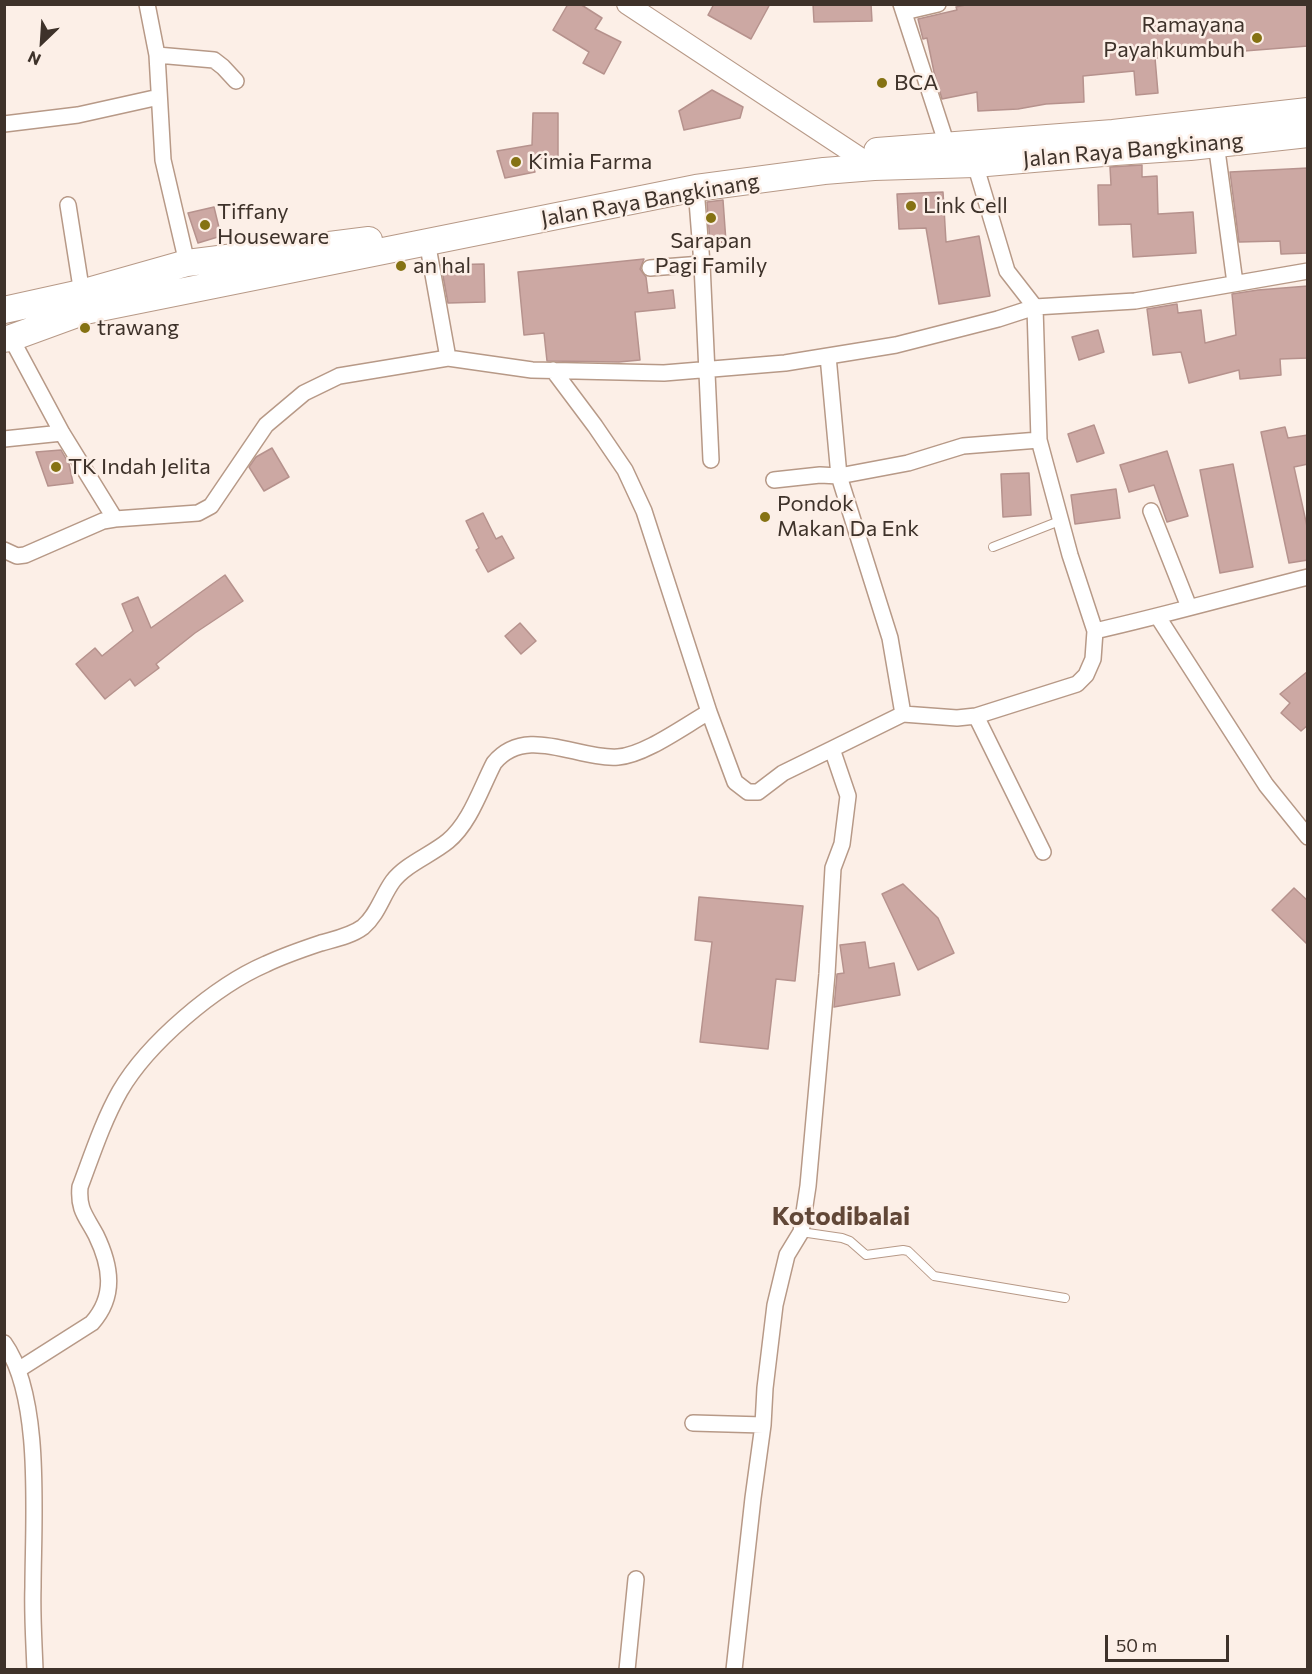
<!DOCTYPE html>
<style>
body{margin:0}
#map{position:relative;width:1312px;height:1674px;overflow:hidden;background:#fcefe7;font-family:Commissioner,sans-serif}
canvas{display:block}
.frame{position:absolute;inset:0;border:6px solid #3e322a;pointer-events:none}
.north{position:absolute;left:12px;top:12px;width:60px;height:60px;-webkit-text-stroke:4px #fcefe7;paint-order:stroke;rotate:205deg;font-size:16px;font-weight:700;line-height:24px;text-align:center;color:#3e322a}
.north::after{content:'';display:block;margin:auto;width:21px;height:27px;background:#3e322a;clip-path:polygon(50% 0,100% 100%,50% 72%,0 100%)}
.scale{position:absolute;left:1105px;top:1635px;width:124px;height:27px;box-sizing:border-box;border:3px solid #3e322a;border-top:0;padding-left:8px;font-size:18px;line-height:21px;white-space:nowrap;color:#3e322a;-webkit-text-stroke:4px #fcefe7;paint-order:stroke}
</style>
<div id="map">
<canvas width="1312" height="1674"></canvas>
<div class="frame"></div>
<div class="north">N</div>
<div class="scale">50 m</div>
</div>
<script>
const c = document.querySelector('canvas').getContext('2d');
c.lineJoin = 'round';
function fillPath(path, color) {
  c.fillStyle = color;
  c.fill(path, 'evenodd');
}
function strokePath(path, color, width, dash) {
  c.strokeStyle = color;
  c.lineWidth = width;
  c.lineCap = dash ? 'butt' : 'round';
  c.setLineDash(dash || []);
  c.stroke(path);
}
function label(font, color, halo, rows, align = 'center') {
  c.font = font + ' Commissioner,sans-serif';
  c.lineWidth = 5;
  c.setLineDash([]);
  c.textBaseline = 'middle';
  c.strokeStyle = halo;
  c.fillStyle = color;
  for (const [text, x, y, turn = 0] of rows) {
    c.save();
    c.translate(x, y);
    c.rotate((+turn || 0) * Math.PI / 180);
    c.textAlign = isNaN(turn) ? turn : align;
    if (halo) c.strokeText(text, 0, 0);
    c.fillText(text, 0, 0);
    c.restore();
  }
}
const building = new Path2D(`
 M568 4H580L602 18 595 29 621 42 604 74 583 63 589 52 553 30Z
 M714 4H770L751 39 708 15Z
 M813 4H871L872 21 814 22Z
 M970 4H1308V46L1155 58 1158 93 1136 95 1134 71 1083 76 1084 102 1046 104 1018 109 978 111 977 92 942 99 934 72 927 38 923 39 918 19 957 10 956 7Z
 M712 90 743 107 740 118 684 130 679 111Z
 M533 113H558V159L530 158 535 172 505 178 497 151 532 145Z
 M1142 165V177L1157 176 1158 214 1193 212 1196 253 1133 257 1131 224 1099 225 1098 185H1111L1110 167Z
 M1308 168V253L1281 254 1280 241 1239 242 1230 172Z
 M943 192 946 242 979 236 990 296 939 304 926 228 899 229 897 194Z
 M723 200 726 242 710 243 707 202Z
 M214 207 221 236 198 243 188 213Z
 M644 259 640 269 646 277 648 293 673 290 675 308 635 312 640 360 619 362 547 361 544 333 524 335 518 272Z
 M484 264 485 302 448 303 441 265Z
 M1308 286V358L1280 359 1281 375 1240 379 1239 370 1189 383 1181 352 1153 355 1147 309 1177 304 1178 313 1201 310 1205 343 1236 335 1232 294 1258 290Z
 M1098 330 1104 352 1079 360 1072 337Z
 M1094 425 1104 453 1077 462 1068 434Z
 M1285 427 1288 438 1308 435V464L1294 467 1308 531V560L1289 563 1261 432Z
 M272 448 289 477 264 491 249 467 256 457Z
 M61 450 69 464 73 483 48 486 36 452Z
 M1167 451 1188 516 1167 522 1154 485 1129 492 1120 465Z
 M1233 464 1253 567 1220 573 1200 470Z
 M1029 473 1031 515 1003 517 1001 474Z
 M1116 489 1120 518 1075 524 1071 495Z
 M483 513 496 539 502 536 514 558 488 572 476 550 479 548 466 521Z
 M225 575 243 601 195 633 156 664 159 668 135 686 130 679 105 699 76 664 95 648 102 656 133 631 122 604 138 597 151 628Z
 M520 623 536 641 521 654 505 636Z
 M1308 671V725L1301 731 1281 713 1290 703 1280 694Z
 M903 884 938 918 954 953 918 970 882 894Z
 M1294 888 1308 901V945L1272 910Z
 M699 897 803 906 795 981 776 979 768 1049 700 1042 712 942 695 940Z
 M865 942 869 968 894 963 900 995 834 1007 837 974 844 973 840 945Z`);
const service = new Path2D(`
 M993 547 1062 520
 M801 1232 842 1238 850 1241 866 1255 903 1250 908 1251 934 1276 1065 1298`);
const minor = new Path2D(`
 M147 4 157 55 163 160 187 263
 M901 4 947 145
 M904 12 938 4
 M157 55 214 60 223 67 236 81
 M4 124 78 115 159 97
 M1216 143 1235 283
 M696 188 702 264 711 460
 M68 205 83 300
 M427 241 448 358
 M650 268 702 264
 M11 338 62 433 115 519
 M828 356 839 476 890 638 903 714
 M553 370 595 426 625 470 644 511 709 712 735 782 748 792H758L783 773 832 749
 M4 439 62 433
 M774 480 820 475 839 476 908 463 963 446 1039 440
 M1151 511 1189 607
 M4 550 17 556 25 555 103 521 115 519 198 513 211 506 266 425 304 393 339 376 448 358 532 370 664 373 785 363 896 345 998 319 1035 307 1135 301 1308 271
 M1158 617 1266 785 1308 837
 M1095 631C1166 615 1236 595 1308 577
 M976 716 1043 852
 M4 1343C43 1397 33 1521 33 1587 32 1614 34 1642 35 1670
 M18 1370 92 1323C116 1296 111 1266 96 1235 86 1216 78 1210 80 1187 92 1155 103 1121 120 1091 148 1043 215 986 266 964 283 956 303 949 321 943 335 939 351 936 363 927 378 914 382 896 393 881 406 864 431 855 448 841 470 823 481 788 494 763 526 724 578 760 618 757 645 755 684 726 709 712
 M693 1423 763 1425
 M627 1670 636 1579
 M734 1670 753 1498 763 1425 765 1388 775 1305 787 1255 801 1232 808 1186 827 974 833 868 842 844 848 796 832 749 903 714 957 718 976 716 1077 684 1086 675 1093 659 1095 631 1070 555 1039 440 1035 307 1007 271 975 164`);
const tertiary = new Path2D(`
 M627 4 874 167`);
const trunk = new Path2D(`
 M877 151 1113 133 1308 111
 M4 310 81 293 187 263 369 240
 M4 339 11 338 85 311 696 188 824 171 874 167 975 164 1115 152 1190 147 1308 134`);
const markers = [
 [1257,38,6,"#857213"],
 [882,83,6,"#857213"],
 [516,162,6,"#857213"],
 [911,206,6,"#857213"],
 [711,218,6,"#857213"],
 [205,225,6,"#857213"],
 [401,266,6,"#857213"],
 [85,328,6,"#857213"],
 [56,467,6,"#857213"],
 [765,517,6,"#857213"]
];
const poiNames = [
 ["Ramayana",1245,25,"right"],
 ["Payahkumbuh",1245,50,"right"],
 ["BCA",894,83],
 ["Kimia Farma",528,162],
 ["Link Cell",923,206],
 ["Tiffany",217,212],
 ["Houseware",217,237],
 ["Sarapan",711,241,"center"],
 ["Pagi Family",711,266,"center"],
 ["an hal",413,266],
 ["trawang",97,328],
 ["TK Indah Jelita",68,467],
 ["Pondok",777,504],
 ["Makan Da Enk",777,529]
];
const streetNames = [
 ["Jalan Raya Bangkinang",1133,150,-5],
 ["Jalan Raya Bangkinang",650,200,-10]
];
const quarterNames = [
 ["Kotodibalai",841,1216]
];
fillPath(building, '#cca8a3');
strokePath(building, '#b6928d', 1.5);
strokePath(service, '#b79987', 10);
strokePath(minor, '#b79987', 18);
strokePath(tertiary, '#b79987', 22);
strokePath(trunk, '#b79987', 28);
strokePath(service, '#fff', 8);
strokePath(minor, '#fff', 15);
strokePath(tertiary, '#fff', 20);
strokePath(trunk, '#fff', 26);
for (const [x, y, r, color] of markers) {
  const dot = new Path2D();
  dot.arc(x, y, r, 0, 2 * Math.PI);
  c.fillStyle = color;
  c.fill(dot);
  strokePath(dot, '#fcefe7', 2);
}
label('22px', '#3e322a', '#fcefe7', poiNames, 'left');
label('22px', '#3e322a', '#fcefe7', streetNames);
label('bold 26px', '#614737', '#fcefe7', quarterNames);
</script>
